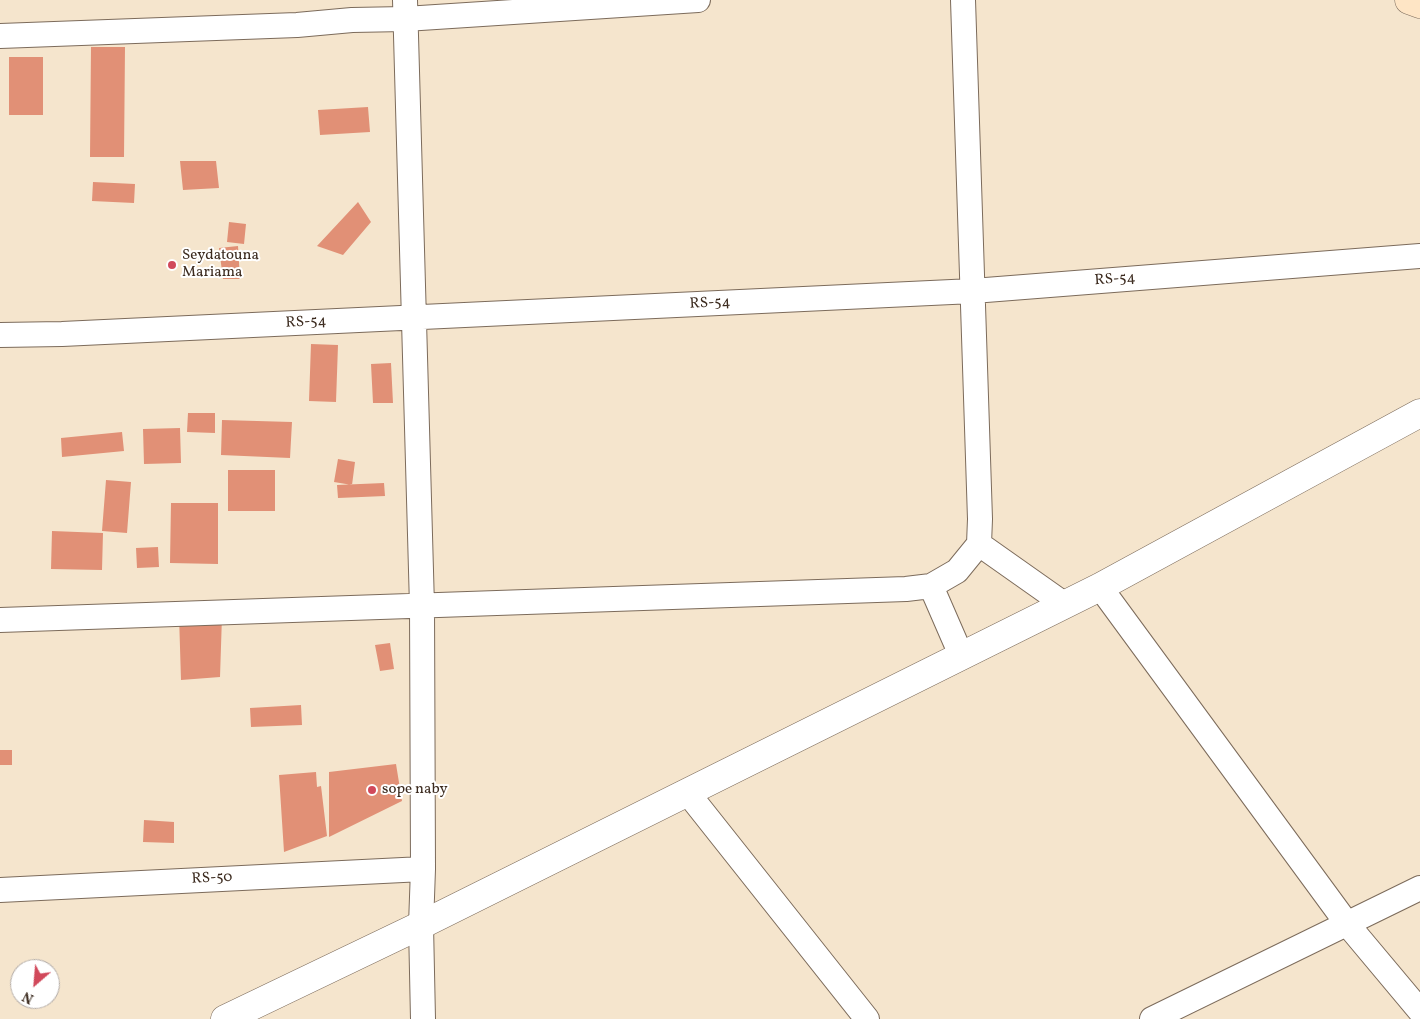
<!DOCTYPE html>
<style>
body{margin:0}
#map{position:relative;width:1420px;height:1019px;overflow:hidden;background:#f5e5cd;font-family:Vollkorn,serif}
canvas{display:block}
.north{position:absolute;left:10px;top:959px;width:50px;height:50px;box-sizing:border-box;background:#fff;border:1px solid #b1aaa5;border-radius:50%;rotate:207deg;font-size:14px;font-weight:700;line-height:20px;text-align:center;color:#3b2a1e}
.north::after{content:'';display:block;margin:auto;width:18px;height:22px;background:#d1495b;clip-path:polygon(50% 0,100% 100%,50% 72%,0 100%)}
</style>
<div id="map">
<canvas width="1420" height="1019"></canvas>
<div class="north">N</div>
</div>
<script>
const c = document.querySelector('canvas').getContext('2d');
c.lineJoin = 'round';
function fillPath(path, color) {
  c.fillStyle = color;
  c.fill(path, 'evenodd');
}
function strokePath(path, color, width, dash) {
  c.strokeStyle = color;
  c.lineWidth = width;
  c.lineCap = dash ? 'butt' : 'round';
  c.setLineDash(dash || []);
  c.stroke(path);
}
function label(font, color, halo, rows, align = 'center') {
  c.font = font + ' Vollkorn,serif';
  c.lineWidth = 4;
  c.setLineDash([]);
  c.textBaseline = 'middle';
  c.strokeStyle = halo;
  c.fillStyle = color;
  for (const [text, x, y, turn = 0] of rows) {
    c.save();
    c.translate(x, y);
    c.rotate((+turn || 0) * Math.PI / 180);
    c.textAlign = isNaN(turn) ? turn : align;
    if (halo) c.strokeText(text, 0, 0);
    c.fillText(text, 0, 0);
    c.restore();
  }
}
const building = new Path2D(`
 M91 47H125L124 157H90Z
 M9 57H43V115H9Z
 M368 107 370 132 320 135 318 110Z
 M180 161H216L219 188 183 190Z
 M93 182 135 184 134 203 92 201Z
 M358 202 371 222 343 255 317 246Z
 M229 222 246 224 244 244 227 242Z
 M238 246 240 279H223L219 248Z
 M311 344 338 345 336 402 309 401Z
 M391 363 393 403H373L371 364Z
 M188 413H215V433L187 432Z
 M222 420 292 422 290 458 221 455Z
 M180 428 181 463 144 464 143 429Z
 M122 432 124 451 62 457 61 438Z
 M338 459 355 462 352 485 334 482Z
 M228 470H275V511H228Z
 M106 480 131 482 127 533 102 531Z
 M384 483 385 496 338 498 337 485Z
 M171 503H218V564L170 563Z
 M52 531 103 533 102 570 51 569Z
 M158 547 159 567 137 568 136 548Z
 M179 615 222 616 220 677 181 680Z
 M390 643 394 669 380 671 375 645Z
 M301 705 302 725 251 727 250 708Z
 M0 750H12V765H0Z
 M396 764 402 801 329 837V772Z
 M316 772 317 787 321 786 327 836 284 852 279 775Z
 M144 820 174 822V843L143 842Z`);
const minor = new Path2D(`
 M405 0 422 606 423 869 421 925 423 1019
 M0 36 297 25 352 20 405 19 698 0
 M0 335 62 334 973 291 1420 256
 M979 544 1064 604
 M1100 587 1348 925 1420 1011
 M0 620 906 589 931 586
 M961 655 931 586 957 571 979 544 980 519 963 0
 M687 792 867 1019
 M0 890 423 869
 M1152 1019 1420 888`);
const tertiary = new Path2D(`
 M225 1019 421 925 1100 587 1420 413`);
const secondary = new Path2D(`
 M1409 0 1420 4`);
const markers = [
 [172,265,5,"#d1495b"],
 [372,790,5,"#d1495b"]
];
const poiNames = [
 ["Seydatouna",182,256],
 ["Mariama",182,273],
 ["sope naby",382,790]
];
const streetNames = [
 ["RS-54",1115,280,-4],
 ["RS-54",710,304,-3],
 ["RS-54",306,323,-3],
 ["RS-50",212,879,-3]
];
fillPath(building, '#e19076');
strokePath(minor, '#7c6b5b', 26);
strokePath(tertiary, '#7c6b5b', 29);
strokePath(secondary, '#7c6b5b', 29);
strokePath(minor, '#fff', 24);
strokePath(tertiary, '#fff', 28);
strokePath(secondary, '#fee5c5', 28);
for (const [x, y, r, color] of markers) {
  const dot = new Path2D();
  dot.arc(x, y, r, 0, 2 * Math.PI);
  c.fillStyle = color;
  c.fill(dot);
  strokePath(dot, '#fff', 2);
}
label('15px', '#3b2a1e', '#fff', poiNames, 'left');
label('15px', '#3b2a1e', '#fff', streetNames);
</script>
